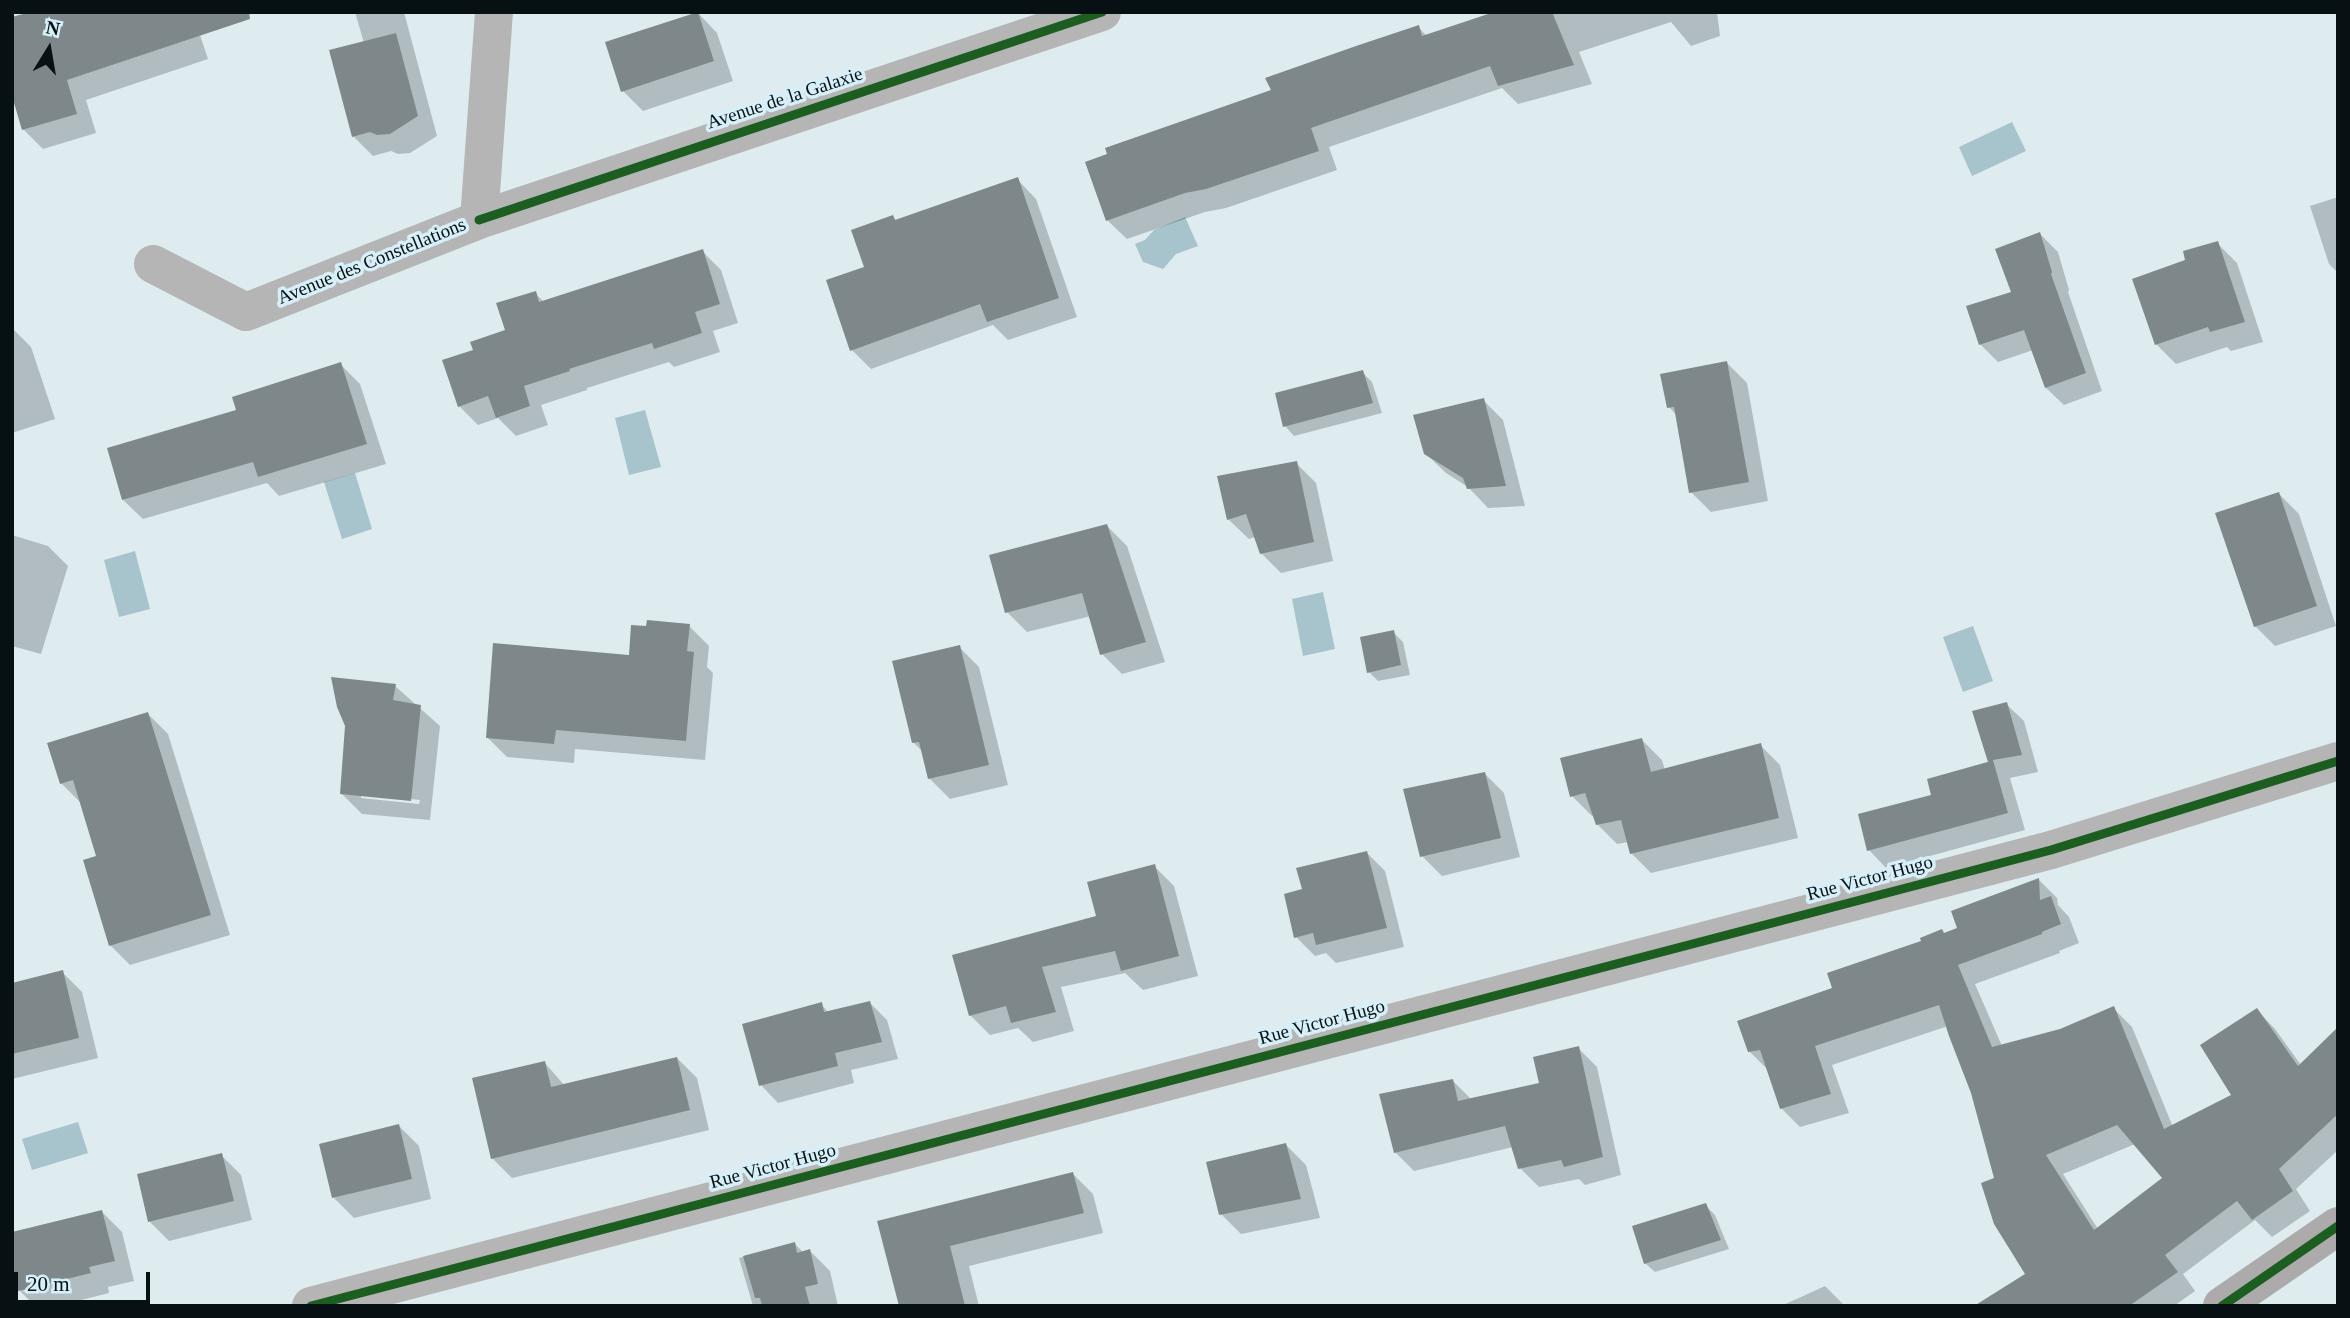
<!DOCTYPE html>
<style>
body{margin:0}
#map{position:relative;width:2350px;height:1318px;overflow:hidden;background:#deecf0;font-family:"Times New Roman",serif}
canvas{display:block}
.frame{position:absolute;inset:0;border:14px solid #071012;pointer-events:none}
.north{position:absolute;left:14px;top:14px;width:70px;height:70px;-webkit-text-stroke:5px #d6eff8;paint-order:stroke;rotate:11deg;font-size:19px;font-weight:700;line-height:28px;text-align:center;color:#071012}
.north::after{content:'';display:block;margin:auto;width:24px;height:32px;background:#071012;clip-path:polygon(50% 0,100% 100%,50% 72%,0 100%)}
.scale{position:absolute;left:14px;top:1272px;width:136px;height:32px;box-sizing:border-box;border:4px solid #071012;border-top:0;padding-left:9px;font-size:21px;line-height:24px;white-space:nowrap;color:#071012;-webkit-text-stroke:5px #d6eff8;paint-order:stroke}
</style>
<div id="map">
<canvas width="2350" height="1318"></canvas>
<div class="frame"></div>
<div class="north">N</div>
<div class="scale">20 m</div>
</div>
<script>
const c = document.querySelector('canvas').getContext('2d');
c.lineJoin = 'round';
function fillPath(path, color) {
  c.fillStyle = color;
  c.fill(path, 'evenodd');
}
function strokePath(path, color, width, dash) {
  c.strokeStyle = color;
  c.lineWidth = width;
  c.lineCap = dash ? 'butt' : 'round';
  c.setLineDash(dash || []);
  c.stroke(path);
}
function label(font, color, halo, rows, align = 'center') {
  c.font = font + ' "Times New Roman",serif';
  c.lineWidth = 7;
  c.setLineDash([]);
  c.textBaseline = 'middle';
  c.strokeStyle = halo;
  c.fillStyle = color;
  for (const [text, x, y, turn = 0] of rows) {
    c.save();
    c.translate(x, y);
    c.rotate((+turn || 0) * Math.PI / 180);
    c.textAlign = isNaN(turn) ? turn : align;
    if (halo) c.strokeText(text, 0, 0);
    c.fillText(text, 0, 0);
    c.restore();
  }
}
const water = new Path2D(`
 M2012 122 2026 151 1972 176 1959 147Z
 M1185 217 1198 246 1176 254 1163 269 1143 262 1135 244 1145 240 1154 230Z
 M645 410 661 467 629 475 615 418Z
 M355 473 372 529 342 539 324 482Z
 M135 551 150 609 119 617 104 560Z
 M1323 592 1335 649 1303 656 1292 599Z
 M1973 626 1993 681 1963 692 1943 637Z
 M78 1122 88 1153 32 1170 22 1139Z`);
const shadow = new Path2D(`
 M88 12 196 23 208 59 86 100 96 133 43 149 23 129Z
 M355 12H404L437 136 410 153 398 154 391 151 373 156 353 136 364 43Z
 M1500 12H1717L1720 36 1691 46 1671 22 1579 52 1592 84 1518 104 1502 88 1329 147 1337 170 1226 208 1205 212 1127 239 1107 220 1273 91 1418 27 1427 36Z
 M698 13 717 33 733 81 643 111 623 91Z
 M1017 179 1036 199 1077 317 1008 340 993 325 871 369 852 350 866 268 893 217 897 221Z
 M2338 197V273L2329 264 2310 206Z
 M2040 234 2058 252 2069 290 2068 292 2102 391 2064 405 2046 388 2033 350 1998 362 1980 344 2013 293Z
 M2217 243 2237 263 2263 342 2231 351 2227 347 2176 364 2156 344 2188 261Z
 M702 251 721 270 738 323 713 331 720 352 674 367 669 362 587 388V390L541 405 548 425 516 436 498 418 478 425 459 406 475 351 507 332 535 293 544 302Z
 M12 328 31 347 55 419 12 433Z
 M1727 363 1747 383 1768 501 1711 512 1691 492 1677 416 1669 407Z
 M340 364 360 384 386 464 279 496 267 483 143 519 123 500 238 411Z
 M1362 372 1372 382 1382 413 1294 436 1285 426Z
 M1483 400 1503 420 1525 506 1488 508 1468 487 1446 473 1425 453Z
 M1296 463 1316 483 1333 561 1281 573 1261 553 1255 537 1249 539 1229 520 1219 477Z
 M2279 494 2299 514 2336 626 2275 646 2255 626Z
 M1107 526 1127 546 1165 662 1122 674 1102 654 1091 616 1027 632 1007 612Z
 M12 535 48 546 68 566 41 654 12 646Z
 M689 626 709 646 707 667 713 673 705 760 575 749 574 763 507 757 487 737Z
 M1393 632 1403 642 1410 675 1378 681 1369 672Z
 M959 647 979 667 1008 785 950 799 930 779 924 753 913 742Z
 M395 686 440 726 430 820 362 814 342 794ZM361 794 420 800 419 804 361 798Z
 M2006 704 2024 721 2038 772 2010 778 2025 830 1886 868 1869 850 1933 797 1992 763Z
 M148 714 168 734 230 935 130 965 110 945 98 857 82 804 61 783Z
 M1642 740 1662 760 1665 770 1760 745 1780 765 1798 838 1651 873 1631 853 1628 842 1617 844 1597 824 1594 815 1592 816 1572 796Z
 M1484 773 1504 793 1520 857 1442 876 1422 856Z
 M1367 853 1385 871 1404 947 1336 963 1326 953 1315 956 1296 937 1304 890Z
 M1154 866 1174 886 1198 976 1143 990 1125 973 1061 987 1074 1031 1033 1042 1018 1028 990 1035 970 1015 1098 918Z
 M2039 880 2057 898 2058 905 2069 917 2079 943 2059 951 2060 953 1975 984 2002 1046 2061 1030 2113 1008 2132 1027 2173 1127 2234 1095 2257 1010 2275 1029 2301 1065 2338 1030V1150L2296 1189 2310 1211 2272 1237 2255 1220 2183 1274 2195 1291 2174 1306H1978L2028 1275 1996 1179 1973 1092 1948 1026 1832 1065 1849 1113 1800 1127 1781 1108 1768 1070 1749 1051 1835 989 1945 934 1959 929ZM2135 1144 2164 1178 2098 1229 2063 1174Z
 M62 972 82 992 98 1058 12 1079V985Z
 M870 1003 887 1020 898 1059 851 1070 854 1083 778 1103 761 1085 821 1004 829 1013Z
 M1578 1048 1597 1067 1621 1175 1585 1185 1579 1179 1539 1187 1520 1168 1513 1147 1414 1171 1395 1152 1453 1081 1472 1100 1541 1085Z
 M677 1058 697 1078 709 1130 512 1178 492 1158 545 1063 565 1086Z
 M399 1126 419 1146 431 1199 354 1218 334 1198Z
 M1286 1145 1306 1165 1320 1218 1241 1234 1221 1214Z
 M221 1155 241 1175 252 1220 169 1241 149 1221Z
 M1073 1174 1093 1194 1103 1233 969 1266 979 1306H901L879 1223Z
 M1705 1205 1715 1215 1729 1249 1655 1272 1645 1263Z
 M102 1212 122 1232 134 1281 108 1287 109 1293 57 1306H35L19 1290Z
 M794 1243 804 1253 810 1251 830 1271 838 1306H753L739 1258Z
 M1825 1286 1845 1306H1781Z`);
const building = new Path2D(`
 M30 12H249L250 19 67 80 77 114 22 130 12 96V17Z
 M698 12 714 61 621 92 605 42Z
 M1494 12H1552L1574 65 1498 86 1490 66 1311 128 1319 151 1206 189 1185 193 1106 221 1085 162 1107 154 1105 148 1271 90 1265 78 1356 46 1419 25 1422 36Z
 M396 33 418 116 390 134 377 135 370 132 352 137 329 50Z
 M1018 177 1059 298 987 322 980 304 850 351 826 280 864 267 851 230 893 215 895 220Z
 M2040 232 2052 272 2051 274 2086 373 2045 388 2024 330 1979 345 1966 306 2011 292 1995 249Z
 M2218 241 2245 322 2210 332 2208 327 2155 345 2132 279 2185 260 2183 251Z
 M703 249 720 304 695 312 702 333 654 349 652 343 569 369 570 371 524 386 530 406 496 418 488 396 458 407 442 360 473 350 470 342 505 330 496 303 536 291 539 302Z
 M1727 361 1749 482 1689 493 1674 407 1667 408 1660 374Z
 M341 362 367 444 258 477 253 462 122 500 107 448 236 410 232 397Z
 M1363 370 1373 403 1283 427 1275 393Z
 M1484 398 1506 486 1467 489 1463 478 1424 454 1413 415Z
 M1297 461 1314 542 1260 554 1246 514 1227 520 1217 476Z
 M2279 492 2317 606 2254 627 2215 513Z
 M1107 524 1146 642 1100 655 1082 593 1005 613 989 555Z
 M647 620 690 624 687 651 694 652 686 741 556 730 554 744 486 738 493 643 629 655 631 625 646 626Z
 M1394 630 1401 665 1367 673 1360 637Z
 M960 645 989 765 928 779 919 742 912 743 892 661Z
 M331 677 396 684 393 700 421 705 411 801 340 794 345 726 337 707Z
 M2007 702 2022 755 1993 760 2008 813 1867 851 1858 814 1931 795 1927 779 1991 761 1988 762 1972 711Z
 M148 712 211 915 109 946 83 860 96 856 73 780 60 784 47 743Z
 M1642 738 1651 772 1761 743 1779 818 1630 854 1621 820 1596 825 1585 793 1570 797 1560 758Z
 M1485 772 1501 838 1420 857 1403 789Z
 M1367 851 1387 928 1316 945 1313 933 1294 938 1284 894 1302 889 1296 868Z
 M1155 864 1179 956 1121 971 1115 951 1042 967 1056 1012 1011 1023 1006 1006 969 1016 952 955 1096 916 1087 882Z
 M2039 878 2040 900 2051 896 2061 924 2042 932V934L1958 965 1992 1047 2060 1029 2114 1006 2164 1129 2231 1095 2200 1045 2257 1008 2298 1066 2338 1027V1114L2279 1169 2293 1191 2252 1220 2237 1201 2165 1255 2178 1272 2129 1306H1974L2025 1274 1994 1224 1981 1183 1994 1178 1971 1093 1949 1036 1939 1005 1815 1046 1831 1094 1780 1109 1760 1050 1748 1052 1737 1021 1832 988 1827 973 1921 941 1920 938 1942 929 1944 933 1957 928 1951 911ZM2117 1125 2162 1178 2094 1230 2046 1155Z
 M63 970 79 1038 12 1054V983Z
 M870 1001 882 1042 835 1053 838 1066 759 1086 742 1024 822 1002 824 1012Z
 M1579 1046 1603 1157 1564 1167 1561 1160 1518 1169 1505 1126 1394 1153 1379 1094 1453 1079 1458 1101 1539 1083 1533 1057Z
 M677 1057 690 1110 491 1159 472 1078 545 1061 551 1087Z
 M399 1124 412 1179 332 1198 319 1144Z
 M1286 1143 1301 1199 1219 1215 1206 1162Z
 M222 1153 234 1201 148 1222 137 1174Z
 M1073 1172 1084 1213 950 1246 965 1306H899L877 1221Z
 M1706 1203 1721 1240 1644 1264 1632 1226Z
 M102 1210 115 1261 89 1267 91 1273 18 1291 12 1269V1232Z
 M795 1242 797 1253 810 1249 818 1284 805 1287 810 1306H762L760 1298H755L743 1256Z`);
const minor = new Path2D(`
 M479 220 1102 12
 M153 264 246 312 479 220 494 12
 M311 1306 2051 850 2338 761`);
const secondary = new Path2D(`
 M2222 1306 2338 1226`);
const cycleway = new Path2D(`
 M479 220 1102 12
 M311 1306 2051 850 2338 761
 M2222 1306 2338 1226`);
const streetNames = [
 ["Avenue de la Galaxie",785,99,-18],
 ["Avenue des Constellations",372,262,-22],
 ["Rue Victor Hugo",1870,879,-15],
 ["Rue Victor Hugo",1322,1023,-15],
 ["Rue Victor Hugo",773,1167,-15]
];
fillPath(water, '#a7c3cc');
fillPath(shadow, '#0003');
fillPath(building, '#7e888b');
strokePath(minor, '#b5b5b5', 38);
strokePath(secondary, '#acaaab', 38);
strokePath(cycleway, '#1b5e20', 9);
label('19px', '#071012', '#d6eff8', streetNames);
</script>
